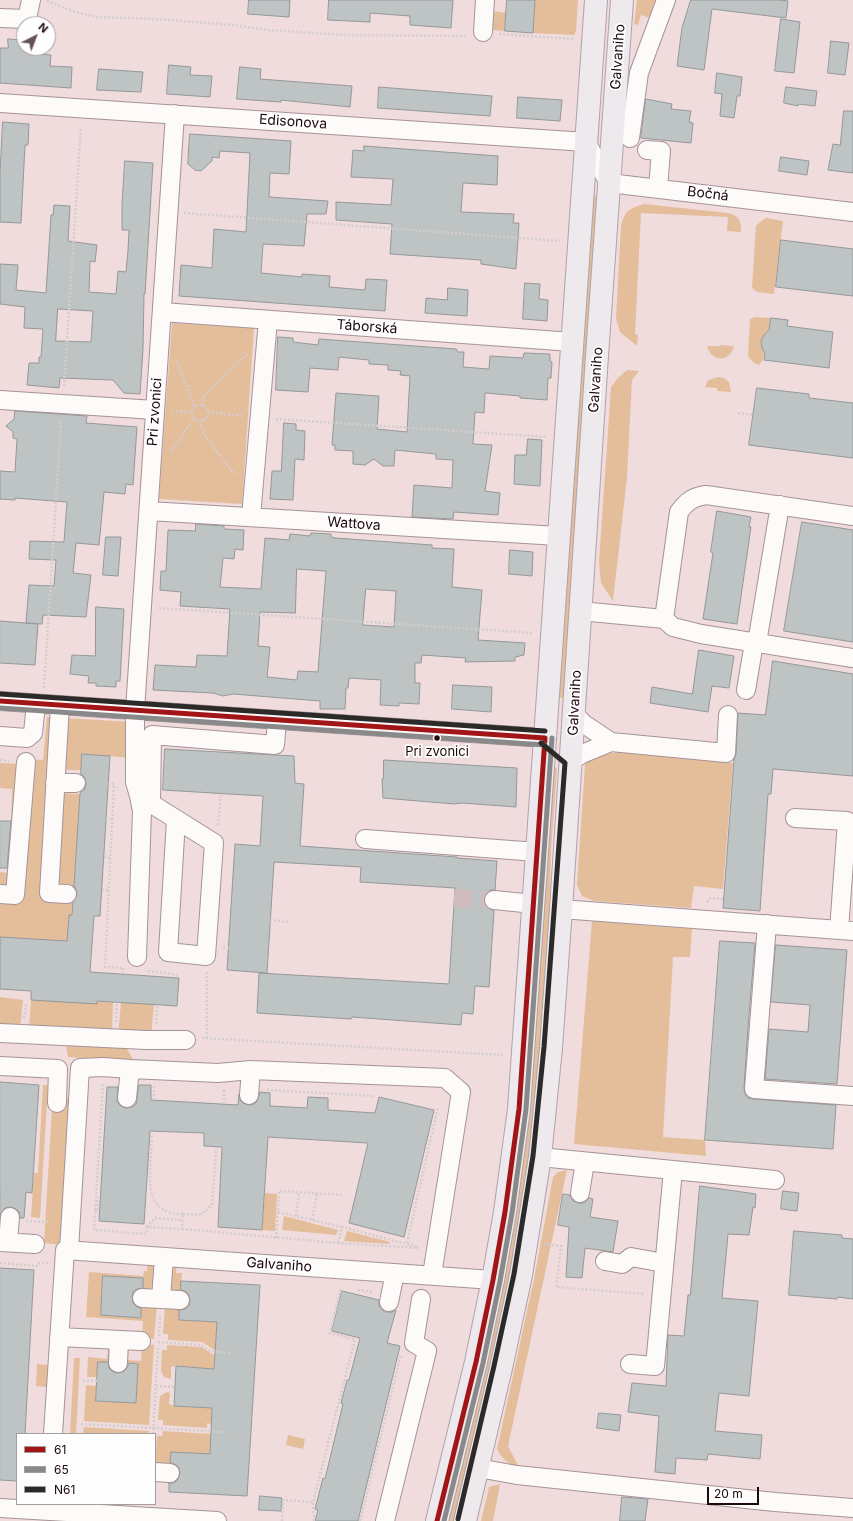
<!DOCTYPE html>
<meta charset="utf-8">
<style>
body{margin:0}
#map{position:relative;width:853px;height:1521px;overflow:hidden;background:#f0dbdd;font-family:Inter,sans-serif}
canvas{display:block}
.legend{position:absolute;left:16px;top:1433px;width:140px;height:72px;box-sizing:border-box;background:#fefefe;border:1px solid #a49c9d;margin:0;padding:5px 7px;list-style:none;font-size:12px;color:#1d080c}
.legend li{display:flex;align-items:center;gap:8px;height:20px}
.legend b{width:20px;border:1px solid #a49c9d}
.north{position:absolute;left:16px;top:16px;width:40px;height:40px;box-sizing:border-box;background:#fefefe;border:1px solid #a49c9d;border-radius:50%;rotate:42deg;font-size:11px;font-weight:700;line-height:16px;text-align:center;color:#1d080c}
.north::after{content:'';display:block;margin:auto;width:14px;height:18px;background:#675255;clip-path:polygon(50% 0,100% 100%,50% 72%,0 100%)}
.scale{position:absolute;left:707px;top:1487px;width:52px;height:18px;box-sizing:border-box;border:2px solid #1d080c;border-top:0;padding-left:5px;font-size:12px;line-height:14px;white-space:nowrap;color:#1d080c;-webkit-text-stroke:3px #fefefe;paint-order:stroke}
</style>
<div id="map">
<canvas width="853" height="1521"></canvas>
<ul class="legend">
<li><b style="height:5px;background:#a21517"></b>61</li>
<li><b style="height:5px;background:#898989"></b>65</li>
<li><b style="height:5px;background:#2b2a29"></b>N61</li>
</ul>
<div class="north">N</div>
<div class="scale">20 m</div>
</div>
<script>
const c = document.querySelector('canvas').getContext('2d');
c.lineJoin = 'round';
function fillPath(path, color) {
  c.fillStyle = color;
  c.fill(path, 'evenodd');
}
function strokePath(path, color, width, dash) {
  c.strokeStyle = color;
  c.lineWidth = width;
  c.lineCap = dash ? 'butt' : 'round';
  c.setLineDash(dash || []);
  c.stroke(path);
}
function label(font, color, halo, rows, align = 'center') {
  c.font = font + ' Inter,sans-serif';
  c.lineWidth = 3.5;
  c.setLineDash([]);
  c.textBaseline = 'middle';
  c.strokeStyle = halo;
  c.fillStyle = color;
  for (const [text, x, y, turn = 0] of rows) {
    c.save();
    c.translate(x, y);
    c.rotate((+turn || 0) * Math.PI / 180);
    c.textAlign = isNaN(turn) ? turn : align;
    if (halo) c.strokeText(text, 0, 0);
    c.fillText(text, 0, 0);
    c.restore();
  }
}
const green = new Path2D(`
 M535 0H578L576 31 574 35 533 33Z
 M637 0H658L652 19 641 15 638 25 634 24Z
 M493 11 506 13 505 31 492 30Z
 M592 196 598 197 566 698H557Z
 M644 204 728 213C740 217 741 219 741 232L727 231 728 217 641 213 635 334 638 335 637 346 620 332 616 319 621 225C626 210 628 209 644 204Z
 M766 218 783 221 774 294 757 292 752 288 756 226 760 222Z
 M755 317 771 318 769 330 762 348C766 355 764 359 759 365 753 363 750 360 748 355L750 319Z
 M172 323 254 328 242 504 159 499Z
 M720 345 734 346C730 363 711 362 707 346H720Z
 M627 370 639 371 632 380 627 477 613 601 601 583 599 562 611 387 617 379Z
 M718 377 724 378 729 382 731 392 717 391V388L705 387 708 380Z
 M47 717 56 718 54 889 58 793 80 794 72 915H69L67 941 0 937V872L8 873 16 822 11 821 12 789 0 788V763L18 764 22 759 43 760Z
 M63 718 134 722 133 758 82 754 81 770H60Z
 M623 751 733 763 723 889 694 886 691 908 594 901 582 896 577 885 585 765 588 758Z
 M553 766 557 769 551 852 549 934 541 1060 526 1197 508 1298 455 1521H447L533 1059 541 950 545 854Z
 M592 921 692 929 690 957H673L663 1137 705 1140 706 1156 574 1144Z
 M0 997 23 1000 20 1028H0Z
 M31 999 113 1002 112 1035 29 1030Z
 M121 1002 154 1004 151 1037 118 1036Z
 M65 1041 125 1046 134 1061 68 1057Z
 M43 1085H48L40 1218 31 1217 34 1173H38Z
 M61 1098H72L63 1245 44 1243 52 1108Z
 M567 1170 508 1446 519 1467C509 1465 502 1459 497 1449L534 1279 553 1177 558 1172Z
 M265 1193 277 1194 275 1231 262 1230Z
 M284 1216 338 1230 336 1235 282 1230Z
 M347 1231 390 1242 389 1244 344 1241Z
 M148 1259 154 1262C156 1273 157 1292 142 1291L143 1278 103 1276 101 1315 140 1318 141 1305 157 1306 154 1339 142 1338 143 1321 86 1317 89 1272 143 1276 144 1271H147Z
 M177 1261 176 1273H182L180 1293 171 1290 169 1285 173 1263Z
 M165 1306 179 1307V1320L217 1322 216 1349H213L202 1342 168 1340V1334H163Z
 M142 1344 154 1345 149 1425 84 1421 86 1385 97 1386 96 1401 136 1403 138 1364 125 1363 126 1349H129L128 1360 141 1361Z
 M167 1345 201 1347 212 1354 215 1355 214 1369 176 1366 171 1367V1379L164 1377 161 1371 162 1350H167Z
 M108 1348H112L111 1362H98L97 1377H87L88 1357 107 1359Z
 M74 1358H80L76 1434H70Z
 M37 1364 48 1365 47 1387 36 1386Z
 M167 1392 170 1393 169 1404 174 1406 212 1408 211 1424 207 1423V1428L163 1425V1420H158L160 1396Z
 M84 1427 149 1431 148 1434H83Z
 M163 1431 211 1434 210 1454 171 1452 170 1465 155 1464 157 1436H162Z
 M288 1435 305 1439 303 1449 286 1445Z
 M500 1484 493 1521H481L489 1487Z`);
const building = new Path2D(`
 M249 0H290L289 17 248 14Z
 M329 0H453L451 28 410 25V16L370 13V22L328 20Z
 M507 0H535L533 33 505 31Z
 M691 0H780L788 1 786 18 712 9 704 70 677 66 682 28Z
 M781 19 800 22 794 73 775 71Z
 M8 39 24 40V48H29L28 53 51 55 50 66 72 67 71 88 0 83V48H8Z
 M831 41 849 43 845 75 828 73Z
 M169 65 191 67 190 75 212 76 210 97 167 94Z
 M240 67 261 69 260 79 352 86 350 107 281 100V102L237 99Z
 M99 69 143 72 141 92 97 90Z
 M717 73 742 77 740 96H737L734 118 720 116 722 94 715 93Z
 M379 87 492 96 490 116 378 108Z
 M786 87 817 91 815 106 799 104 798 106 784 103Z
 M518 97 562 100 560 121 517 118Z
 M646 99 672 104 671 109 691 111 689 122 693 123 691 143 641 138Z
 M844 111H853V173L828 170 833 144 840 145Z
 M3 122 29 124 28 145H25L21 223 0 222V173Z
 M190 134 291 141 289 174 270 173 269 197 328 201 326 214H307L304 246 263 244 261 273 302 277V274L330 276 329 287 365 290 366 279 387 280 385 311 179 296 181 265 212 268 214 229 246 232 250 153 220 151 219 158 212 157V161L201 171 195 170 188 164Z
 M364 146 498 156 497 185 463 183 461 212 514 214 513 223H519L516 269 481 264V260L390 254 392 224 336 220V202L391 205 393 179 351 177 353 150 364 151Z
 M781 157 809 161 807 175 779 171Z
 M125 161 153 163 145 294H144L143 349 140 394 124 393 113 380 60 378 59 388 27 385 29 363H39V357H41L43 329 24 328 25 307 0 304V264L18 265 16 290 46 293 51 215H53L54 205 70 206 68 241 97 245 95 262 90 261 89 292 116 294 118 271 126 272 128 251 129 230H122V205ZM58 309 93 311 91 342 56 341Z
 M781 240 853 249V296L776 287Z
 M525 283 540 284 539 299 548 300 547 321 523 319Z
 M448 288 468 290 467 316 425 313 426 298 447 300Z
 M771 318 788 320 787 326 833 332 829 368 764 360 765 353 762 348 761 341 764 335 769 330Z
 M278 337 293 338V342L318 345 319 339 456 349 458 352H464L463 367 489 369 490 356 523 358 524 353 550 354V361L552 362 551 378H548L547 400 520 398V396L485 393 484 413 475 412 473 444 492 445 485 491 500 493 498 515 454 512 453 519 412 517 414 485 452 488 453 460 436 459V454L395 450 394 466H383L374 459 365 465 353 464V451L335 450V445H332L336 393 379 396 377 429 407 432 410 376 400 375 401 371 388 370V365L369 364V360L339 357 338 370 310 368 308 392 276 390Z
 M757 388 809 394V398L853 403V458L749 445Z
 M15 411 87 416 86 423 137 427 133 485 126 484 125 494 104 492 99 545 76 543 73 573 91 575 86 617 43 615 42 624 26 623 29 585 54 586 56 560 29 559 30 541 64 542 67 502 15 498V500L0 499V471L15 472 17 439 13 438V432L6 426 14 419Z
 M284 423 296 424V430L305 431 304 460 295 459 293 500 270 499 272 471H281Z
 M528 439 542 440 540 486 514 484 515 455H526Z
 M717 511 751 517 749 527H751L737 624 703 619 713 553 711 552Z
 M802 522 853 530V642L784 631Z
 M196 524 224 526V529L244 530 243 550 235 549 234 559 223 558 220 587 261 589 265 538 289 540 290 534 310 536 311 533 331 534V537L335 538 432 545V548L454 549 452 587 482 590 478 640 525 643 524 655 515 657V661L465 662 466 658 422 655 421 663H415V683H420L419 704 399 703V706L380 705 381 680 349 678 348 688H346L345 709H320V701L233 694 223 696 213 693 153 690 155 665 196 667 197 655 227 656 230 609 180 606 181 592 160 590 161 571H166L168 530 195 531ZM297 569 326 571 318 672 298 671 297 680 267 677 270 647 258 646 260 612 295 613ZM366 589 396 591 394 627 363 625Z
 M106 537H121L118 576 103 575Z
 M510 550 533 552 532 576 509 574Z
 M96 607 124 609 120 681H116V687L96 686V683H88L89 676 70 674 72 655 95 656Z
 M0 621 38 624 35 665 0 663Z
 M699 650 734 656 729 688 712 686 708 712 650 703 652 687 692 694Z
 M773 661 853 674V776L773 769 771 794H768L760 911 723 908 734 760 736 754 738 713 765 715Z
 M453 685 492 687 491 712 452 709Z
 M165 749 294 756 295 783 304 784 300 846 457 857V858L497 861 495 890H490L486 894 484 899 485 905 488 908 494 911 489 987 475 986 473 1014 462 1013 461 1025 352 1017 351 1019 257 1013 259 973 449 984 455 888 360 882 361 867 274 862 267 973 227 970 235 844 260 846 263 796 163 790Z
 M82 754 110 756 100 916H94L90 972 179 978 177 1006 97 1001V1004L31 1000V991L0 989V937L67 941 69 915H72L73 902 77 895 76 890 74 886 80 793 85 789 86 783 85 778 81 774Z
 M384 760 517 768 516 807 462 803 454 804 383 798 382 779H383Z
 M0 821H11L7 868H0Z
 M720 941 755 943 748 1027 744 1088 745 1094 748 1098 753 1099 836 1105 833 1149 705 1140Z
 M776 945 847 950 837 1084 765 1079 769 1029 808 1032 810 1005 771 1002Z
 M0 1082 39 1085 32 1193 26 1192 24 1218H20L19 1212 16 1209 11 1207 5 1208 0 1215Z
 M139 1085H151V1100L238 1105 239 1094V1099L243 1103 249 1105 254 1104 257 1101 260 1092 270 1093V1106L307 1108 308 1097 328 1098V1110L375 1113 379 1097 434 1110 404 1237 349 1223 368 1143 268 1137 262 1230 218 1227 222 1147 204 1146V1133L150 1131 144 1224 99 1221 107 1087H118L117 1102 121 1106 126 1108 132 1107 136 1104Z
 M700 1186 756 1194 755 1208 753 1207 749 1235 728 1234 722 1298 758 1301 749 1396 719 1393 715 1431 762 1435 760 1459 708 1454 707 1460 676 1458 675 1474 655 1472 659 1416 628 1412 632 1383 666 1386 668 1335 684 1336 688 1295H690Z
 M783 1191 799 1193 797 1211 781 1209Z
 M563 1194 570 1195 573 1201 579 1203H584L589 1198 593 1199 590 1217 618 1221 613 1252 585 1248 582 1278 566 1277 569 1227 558 1225Z
 M794 1231 842 1235V1238L853 1239V1299L838 1297 837 1299 789 1295Z
 M0 1268 34 1270 25 1434H17V1481L0 1480Z
 M103 1276 143 1278V1288L137 1289 133 1292 132 1297 133 1303 137 1307 141 1308V1318L101 1315Z
 M181 1281 260 1285 247 1496 169 1492V1483H174L178 1479 180 1473 179 1468 176 1465 170 1462 171 1452 210 1454 212 1408 174 1406 176 1366 214 1369 217 1322 179 1320V1310L185 1309 189 1306 190 1301 189 1295 185 1291 181 1290Z
 M342 1291 379 1300V1306L382 1310 386 1312H392L396 1310 387 1343 400 1346 358 1521H315L318 1510 315 1509 323 1478 325 1479 343 1404 341 1403 347 1380H349L360 1338 332 1331Z
 M98 1362H108L109 1368 113 1372 117 1373 123 1372 127 1368 129 1363 138 1364 136 1403 96 1401Z
 M599 1413 621 1415 619 1431 597 1428Z
 M260 1496 282 1498 281 1511 259 1510Z
 M622 1497 648 1499 645 1521H620Z`);
const minorTunnel = new Path2D(`
 M454 898 494 900`);
const path = new Path2D(`
 M47 1 75 12 97 17 156 19 232 25 269 30 344 35 467 36
 M499 34 574 39
 M184 213 560 241
 M176 359 195 407
 M64 386 81 126
 M202 405 203 397 247 354
 M192 413a8 8 0 1 1 16 0a8 8 0 1 1-16 0Z
 M172 411 192 412
 M208 412 244 416
 M738 413 753 415
 M276 419 547 437
 M200 420 204 434 236 476
 M171 452 194 418
 M159 608 534 633
 M44 688 61 421
 M0 760 9 761
 M108 784H114L105 967 123 968
 M106 819H112
 M218 825 221 793
 M104 857 110 858
 M102 890H108
 M707 902 710 898 723 899
 M270 920 289 922
 M223 947 229 948
 M148 971 179 975
 M207 972V1038
 M123 974V968
 M24 1018 26 1004
 M116 1022 117 1002
 M156 1024 157 1004
 M202 1038 503 1055
 M103 1084 94 1230 146 1234 147 1227 182 1229 183 1214C177 1214 170 1214 164 1210 160 1208 154 1201 152 1196 148 1182 151 1151 152 1136
 M267 1090 373 1096
 M154 1100V1086
 M224 1104V1090
 M95 1211H98V1200H100
 M278 1212 342 1227
 M183 1214C197 1215 202 1217 212 1204L217 1141
 M296 1216 299 1192
 M312 1220 317 1193
 M26 1221 51 1222
 M147 1227 155 1218 182 1220
 M182 1229 338 1243 419 1248
 M276 1238 279 1191 342 1195
 M338 1243 342 1227 418 1247
 M407 1243 438 1107
 M544 1244 561 1246 556 1287 645 1294
 M0 1263 38 1266
 M38 1263H48
 M358 1290 373 1292
 M159 1336 160 1315
 M158 1342 200 1345 210 1351 231 1353
 M83 1381H97
 M156 1386 175 1387
 M81 1424 225 1432
 M114 1434V1425
 M153 1434 158 1347
 M282 1521 283 1500 313 1502
 M314 1521 313 1502 355 1339 330 1333 341 1288
 M360 1521 401 1354`);
const minor = new Path2D(`
 M0 18 27 19 31 0
 M483 32 485 0
 M0 103 586 142 609 183 853 212
 M175 114 135 710V782L139 796 214 843 206 956 168 952 176 820
 M630 138 639 73 666 0
 M647 150 661 151 658 188
 M162 312 572 342
 M0 400 155 410
 M149 511 558 536
 M251 517 268 320
 M580 611 664 619 673 627 701 634 853 658
 M664 619 679 512C687 501 693 497 706 495L853 516
 M757 643 780 505
 M746 690 754 643
 M0 701 545 738
 M60 705 49 893 67 894
 M574 714 584 724 611 742
 M0 736 27 738 33 733 36 704
 M572 760 582 754 611 742 726 753 728 715
 M55 783H76
 M151 803 152 735 275 745 277 720
 M795 818 847 821 839 930
 M365 839 537 852
 M0 894 15 895 26 762
 M494 900 534 904
 M561 909 853 931
 M767 924 754 1089 853 1096
 M137 957 142 811 139 796
 M0 1033 146 1040H186
 M0 1066 58 1069 57 1103
 M130 1069 218 1073 251 1070 445 1078 461 1092 432 1275
 M249 1095 251 1070
 M540 1157 775 1180
 M580 1193 585 1162
 M0 1242 35 1244
 M8 1242 10 1217
 M69 1250 80 1068 103 1067 130 1069 127 1098
 M605 1261 622 1264 631 1257 664 1263
 M142 1298 161 1299 164 1257
 M161 1299 180 1300
 M389 1302 395 1273
 M59 1337 141 1341
 M118 1363 119 1340
 M630 1364 655 1366 673 1170
 M53 1434 65 1250 493 1280
 M478 1468 517 1475 775 1502 853 1508
 M155 1472 170 1473
 M0 1508 217 1521
 M385 1521 427 1351 414 1343 421 1299`);
const major = new Path2D(`
 M437 1521 476 1362 493 1280 505 1212 519 1109 545 738 596 0
 M465 1521 501 1368 521 1275 540 1157 551 1048 561 909 597 356 622 0`);
const bus1 = new Path2D(`
 M0 701 545 738
 M437 1521 476 1362 493 1280 505 1212 519 1109 545 738`);
const bus2 = new Path2D(`
 M0 708 545 745
 M444 1521 483 1363 500 1281 512 1213 526 1109 552 738`);
const bus3 = new Path2D(`
 M0 694 545 731
 M458 1519 494 1366 514 1274 533 1156 544 1047 565 763 541 743`);
const markers = [
 [437,738,3.5,"#1d080c"]
];
const busNames = [
 ["Pri zvonici",437,752]
];
const streetNames = [
 ["Galvaniho",618,57,-86],
 ["Edisonova",293,122,4],
 ["Bočná",708,194,7],
 ["Táborská",367,327,4],
 ["Galvaniho",596,380,-86],
 ["Pri zvonici",155,412,-86],
 ["Wattova",354,524,4],
 ["Galvaniho",575,703,-87],
 ["Galvaniho",279,1265,4]
];
fillPath(green, '#e4be9b');
fillPath(building, '#bec3c3');
strokePath(building, '#949899', 1);
strokePath(minorTunnel, '#d0bbbe', 18, [18, 9]);
strokePath(minor, '#a69396', 20);
strokePath(major, '#b0a1aa', 24);
strokePath(path, '#d4cdce', 2.5, [2, 2]);
strokePath(minor, '#fdfafa', 18);
strokePath(major, '#eee9ed', 22);
strokePath(bus1, '#a21517', 5);
strokePath(bus2, '#898989', 5);
strokePath(bus3, '#2b2a29', 5);
for (const [x, y, r, color] of markers) {
  const dot = new Path2D();
  dot.arc(x, y, r, 0, 2 * Math.PI);
  c.fillStyle = color;
  c.fill(dot);
  strokePath(dot, '#fefefe', 1.5);
}
label('13px', '#1d080c', '#fefefe', busNames);
label('14px', '#1d080c', '#fefefe', streetNames);
</script>
